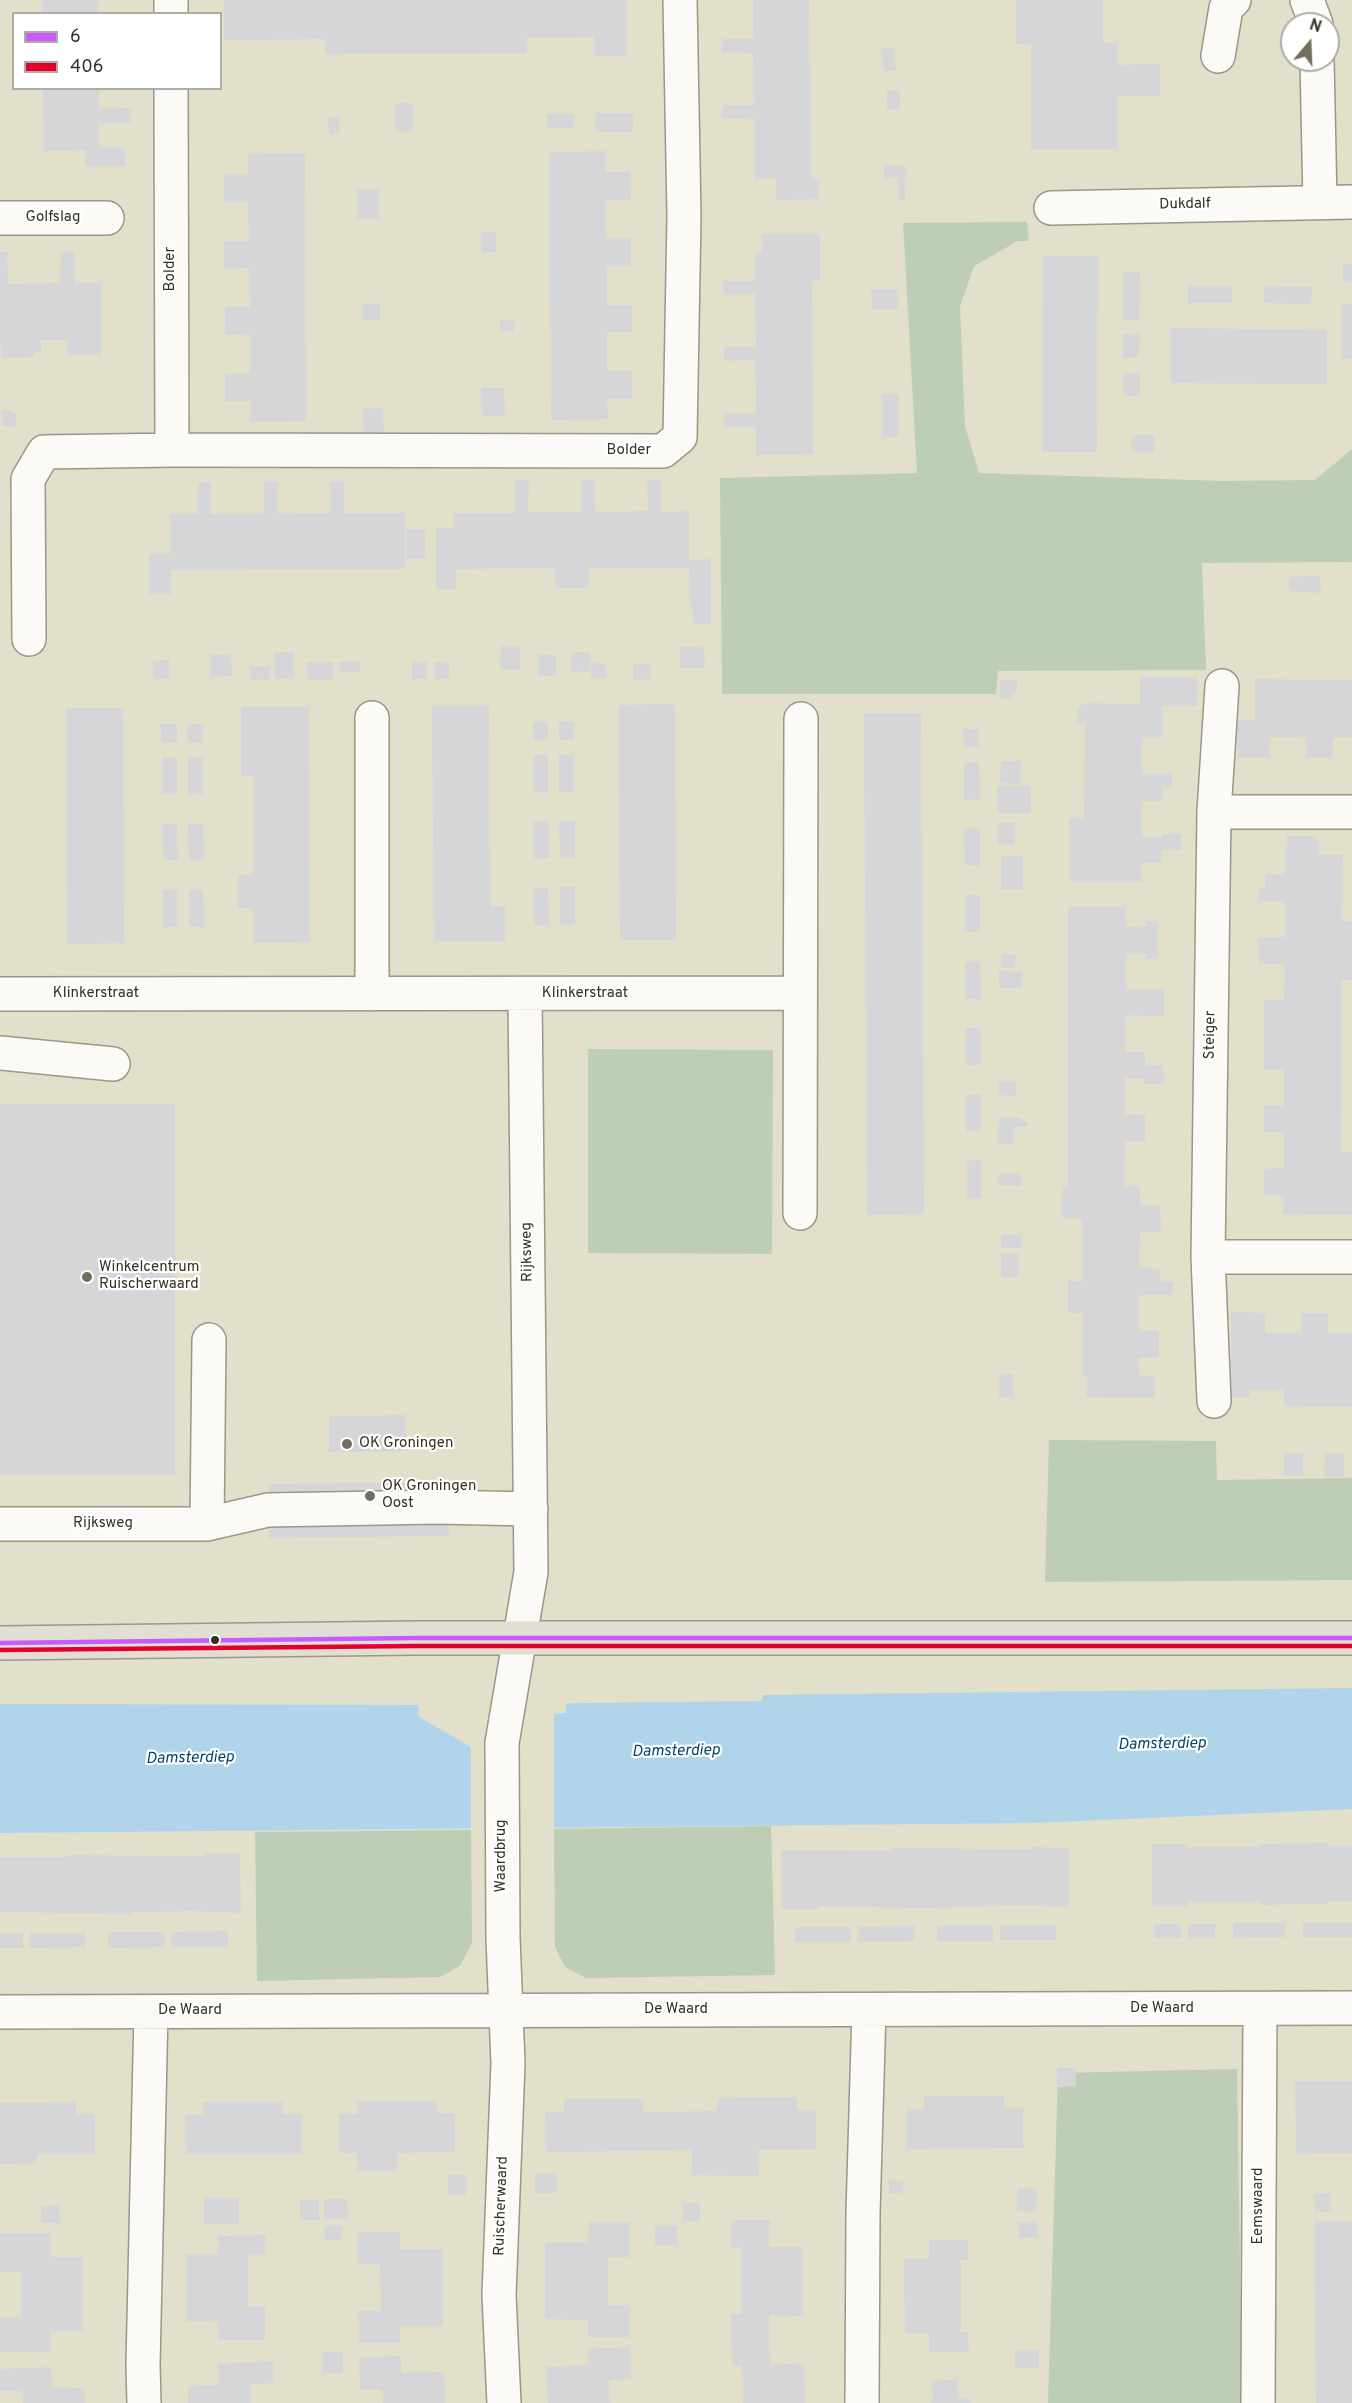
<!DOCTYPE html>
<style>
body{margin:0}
#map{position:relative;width:1352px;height:2403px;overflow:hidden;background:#e2dfcb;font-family:Overpass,sans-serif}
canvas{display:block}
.legend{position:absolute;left:12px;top:12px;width:210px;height:78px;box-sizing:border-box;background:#fff;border:2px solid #adada7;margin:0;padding:8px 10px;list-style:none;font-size:18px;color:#333123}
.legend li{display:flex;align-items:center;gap:12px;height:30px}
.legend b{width:30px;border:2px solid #adada7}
.north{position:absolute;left:1280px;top:12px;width:60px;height:60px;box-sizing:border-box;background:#fff;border:2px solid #adada7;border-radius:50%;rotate:19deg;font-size:16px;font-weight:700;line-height:24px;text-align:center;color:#333123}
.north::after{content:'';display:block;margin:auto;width:21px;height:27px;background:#706e5e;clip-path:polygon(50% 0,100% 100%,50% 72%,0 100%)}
</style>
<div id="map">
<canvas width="1352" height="2403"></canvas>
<ul class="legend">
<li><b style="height:8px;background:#c85aff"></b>6</li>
<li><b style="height:8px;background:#e4002b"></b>406</li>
</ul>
<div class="north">N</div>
</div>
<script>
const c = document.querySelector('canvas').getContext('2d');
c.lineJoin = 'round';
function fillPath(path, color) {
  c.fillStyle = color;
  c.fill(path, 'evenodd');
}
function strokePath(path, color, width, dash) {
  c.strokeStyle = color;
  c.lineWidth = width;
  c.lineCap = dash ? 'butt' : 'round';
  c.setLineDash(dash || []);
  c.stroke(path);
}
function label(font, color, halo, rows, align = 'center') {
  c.font = font + ' Overpass,sans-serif';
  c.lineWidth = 4.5;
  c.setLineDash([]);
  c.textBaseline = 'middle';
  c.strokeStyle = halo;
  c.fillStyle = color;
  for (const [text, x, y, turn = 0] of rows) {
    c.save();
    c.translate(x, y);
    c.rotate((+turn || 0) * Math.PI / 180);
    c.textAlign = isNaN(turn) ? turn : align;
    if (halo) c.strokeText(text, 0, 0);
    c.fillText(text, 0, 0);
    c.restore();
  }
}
const green = new Path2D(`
 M1027 222 1029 241H1018L974 266 960 306 965 426 979 473 1223 481 1315 480 1352 449V562L1202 563 1206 670 998 671 996 694H722L720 478 917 473 903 223Z
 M588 1049 773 1050 772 1254 588 1253Z
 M1049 1440 1216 1441 1217 1480 1352 1478V1580L1045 1582Z
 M771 1826 775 1975 586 1978 565 1967 555 1947 554 1829Z
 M471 1830 472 1943 460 1966 440 1977 257 1981 255 1832Z
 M1237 2069 1242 2403H1048L1058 2073Z`);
const water = new Path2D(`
 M1352 1688V1809L1033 1823 0 1833V1704L418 1705 762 1701 763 1695Z`);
const pier = new Path2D(`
 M566 1702V1713L554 1714V1829L471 1830V1747L419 1717 418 1705Z`);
const building = new Path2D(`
 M42 0H98V14H42Z
 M224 0H627V56H594V37L526 38 527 53 325 54V39L224 40Z
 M753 0H809L811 180H819V199L776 200V179H754V118L722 119V105H754L753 53 722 52V39H753Z
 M1016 0H1103V43H1118V65L1160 64V96H1118V149H1031V45L1016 44Z
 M894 47 896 70 884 71 881 49Z
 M43 88H99V109L131 108V122L99 123V147L125 148V166H85V150L44 151Z
 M887 90 900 91V109H887Z
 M395 103H413V131L395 132Z
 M596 113H633V132H595Z
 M547 114H574V128H547Z
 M328 117H339L340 133 329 134Z
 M606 151V172H630L631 200H606V238H631V266H607V305H632V332H607V371H632V399H607L608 419 551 420 549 152Z
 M305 153 306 421 250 422V401H225V374L250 373V334L225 335V307H250L249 268 225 269 224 255V241H249L248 202H224V174H248V154Z
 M884 165 906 166 905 200 898 199V178H884Z
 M357 189H379V219H357Z
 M496 232V252H482L481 233Z
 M762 234H820V280L812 281 813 454 756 455V427H724L725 413H756V387L755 360 724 361V347H756L755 294H724L723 281H755V253H762Z
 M61 251 74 252V283H102V355H67V340H41V352L35 351 34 357 2 358 0 340V252H7L8 284 60 283Z
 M1043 256H1098L1097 452H1042Z
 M1343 264H1352V282H1343Z
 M1123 272H1140L1139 320H1123Z
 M1188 286H1232V303H1188Z
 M1264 286 1312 287 1311 304 1264 303Z
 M871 289H898V309H872Z
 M380 303V320H362V304Z
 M1342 304H1352V359H1342Z
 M500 320 514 321V331H500Z
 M1170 328 1327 330V384L1170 383Z
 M1123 334H1140L1139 357 1123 358Z
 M1123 373H1140V396H1123Z
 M481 388H504L505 416H482Z
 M882 394H899V437H882Z
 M383 408 384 438 364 439 363 409Z
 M2 410H10L16 416V427L2 426Z
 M1132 435H1155V453L1131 452Z
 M529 480 528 512H582L581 480H595V512L648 511 647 480H661V512L689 511V560L711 559V624H693V609L690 610 689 568H589V588H555V568L456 569V589H436V528H454V513H515V481Z
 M211 482V514H264V482H278V514L330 513V482H344V513H405V569L171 570V594H149V554H170V514H198V483Z
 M406 529H425V559H406Z
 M1320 576 1321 593 1289 591V577Z
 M501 646H520V670L500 669Z
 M704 646 705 668H680V647Z
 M274 652H294V679H274Z
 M571 652H590V672L571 671Z
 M231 654 232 676 210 677V655Z
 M538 654 556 655V676H538Z
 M169 660 170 679H154L153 661Z
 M360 661V672L340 673 339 662Z
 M307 662H333V680H308Z
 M412 662H427V679H412Z
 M435 662H449V679H435Z
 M591 662H600L606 667V678H591Z
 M633 664H651V679L633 680Z
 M250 666 270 667V680L250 679Z
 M1140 677H1198L1197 706H1162V738H1142V774H1172V787H1162V801H1142V837H1162V834H1181V850H1162L1161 863H1141L1142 882H1070L1069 818H1084L1085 723H1077V710L1084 703 1140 704Z
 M1255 679 1352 680V737L1333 738 1332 758 1306 757V738L1270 737V757L1237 758 1238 720H1255Z
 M1000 680H1017V691L1009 699 999 698Z
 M675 704 676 940H620L618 705Z
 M432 706H489L490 907 506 906 505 941H434Z
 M241 707H309L310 942 253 943V908H238V875H253V776H241Z
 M66 708H123L124 943 67 944Z
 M864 713H921L924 1214 867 1215Z
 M574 721V740H559V722Z
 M533 722H548V740L533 741Z
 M161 724H177V742L161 743Z
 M187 724H203V743L188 742Z
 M963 729H979V747H964Z
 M533 755H548V792H533Z
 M559 755H574V792H559Z
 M162 757 177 758V794H162Z
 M203 757V794H188V758Z
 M1001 761H1021L1020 784 1000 783Z
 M979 762 980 799 964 800V763Z
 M997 786H1031V813H997Z
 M549 821V858L534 859 533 822Z
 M559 821H575V858H560Z
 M998 823H1015L1014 845 997 844Z
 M162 824H177L178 860H163Z
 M188 824H203L204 860 189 861Z
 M964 828 980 829V866L965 865Z
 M1287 836H1312L1319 843V855H1343L1342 921H1352V980H1342L1341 1152H1352V1215L1283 1214 1284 1195H1264V1169L1284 1168V1132H1264V1105L1284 1106V1069L1264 1070V1000H1284L1285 964H1259L1258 938 1285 937V901H1259V888H1265V874L1285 875Z
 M1001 856H1023V889H1001Z
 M560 887H575V924L560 925Z
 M534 888H548L549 925H534Z
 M163 890H177L178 927H163Z
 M189 890H203L204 927 189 926Z
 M965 895H980V932H965Z
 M1068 907H1126V927L1146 926V921H1158V959H1146V954H1126V990L1164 989V1016L1125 1015 1126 1052H1145V1066L1163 1065 1164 1084H1145V1079L1125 1078V1114L1145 1115V1141H1125L1124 1186H1140V1205L1160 1206 1161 1232H1140L1139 1268 1159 1269 1160 1282H1173L1172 1295H1139V1331H1159V1357L1139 1358V1375L1155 1376V1398L1086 1397 1087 1377H1082V1313H1068V1281L1082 1282V1219L1062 1218V1186H1068Z
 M1001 954 1016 955 1015 968 1001 967Z
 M965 962H980L981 999H966Z
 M999 971 1022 972V988H999Z
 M966 1028H981V1065H966Z
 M998 1082H1016V1096L999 1095Z
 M981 1094V1131H966V1095Z
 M0 1104H175V1475H0Z
 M999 1117H1020L1027 1123V1127H1014L1013 1145 997 1144Z
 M982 1160 981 1198H967L966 1161Z
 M1022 1173 1021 1186 998 1185V1174Z
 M1001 1235H1021L1022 1248H1001Z
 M1001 1253 1019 1254V1277H1001Z
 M1231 1312 1265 1313V1333H1302L1301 1313H1328V1333H1352V1407L1284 1406V1390H1250V1397H1231Z
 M998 1374H1013V1397H999Z
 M406 1415V1451L329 1452V1416Z
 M1284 1453H1303V1476H1284Z
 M1325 1453 1344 1454V1477H1324Z
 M448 1482 449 1536 269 1538V1484Z
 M1328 1843 1327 1846H1352V1901H1328V1904L1259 1905V1902H1188V1906H1152V1844H1188L1187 1847H1259V1844Z
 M1032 1847 1069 1848V1907L1021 1905 925 1908 818 1906V1909H782L781 1850 878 1851H891V1848H959V1850L1033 1849Z
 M205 1853 240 1854 241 1913 193 1911 132 1912 131 1914H121L0 1912V1857H62L73 1855 193 1856H204Z
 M1233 1923H1285V1937L1233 1938Z
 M1303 1923H1352V1937H1303Z
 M1154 1924H1181V1938H1155Z
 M1188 1924H1215V1938H1188Z
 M993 1925V1941H937V1926Z
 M1000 1925H1056V1940H1000Z
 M896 1926H915V1941L858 1942V1927Z
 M795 1927H851V1942H795Z
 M228 1931V1946L171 1947V1932Z
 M108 1932H165V1947L108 1948Z
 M0 1933H23V1948H0Z
 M30 1933H86V1947L30 1948Z
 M1057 2068H1076V2086L1058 2087Z
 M1295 2081H1352V2153L1296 2154Z
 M924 2096H1004V2109L1023 2108V2148L906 2149V2109H924Z
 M797 2097V2110H816V2149L758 2150 759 2176 692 2175V2150L546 2152 545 2112H564V2099H644L643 2112 717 2111 718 2098Z
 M357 2101H437V2113H455V2152L397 2153 398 2171H357V2153H339V2114H357Z
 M76 2102V2114H95V2154H37V2163L0 2164V2103Z
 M203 2102H283V2114H302V2154H186L185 2115H204Z
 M535 2173H557V2193H535Z
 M448 2175H466V2195H448Z
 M889 2180 903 2181 902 2193H889Z
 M1018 2188 1037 2189 1036 2212 1017 2211Z
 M1330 2193 1331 2212H1315L1314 2194Z
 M204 2198H239V2224H204Z
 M324 2199H347L348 2218 324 2219Z
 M300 2200H319V2220H300Z
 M683 2203H700V2221H683Z
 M59 2205 60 2223H41V2206Z
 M731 2220H770L769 2247H803V2316L769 2315 770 2365 804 2363 805 2403H743L742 2365 732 2366 731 2314H741V2247H731Z
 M1037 2221 1038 2237 1019 2238 1018 2223Z
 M1314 2221H1352V2403H1316Z
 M589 2222H630V2257H608V2305H630V2337H588V2320L545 2319V2243L588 2242Z
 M324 2226H342V2240H325Z
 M655 2226H677V2245H655Z
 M358 2232H400V2249H443V2326H400V2343H359L358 2311H381L380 2264H358Z
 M0 2233H51V2257H83V2331H51V2352H0V2317H21V2272H0Z
 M266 2235 265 2254H248V2307H265V2340H218V2322L186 2321V2254H218V2236Z
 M929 2240H968V2260H961V2332H968L969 2352H929V2333H905L904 2259H929Z
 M630 2347 631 2379 609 2380 610 2403H548L546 2367 589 2365 588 2349Z
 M1015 2350H1039V2368H1015Z
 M322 2352H343V2373H323Z
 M401 2356V2373L444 2372 445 2403H383L382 2389 360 2390 359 2358Z
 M273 2361 274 2383 250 2384V2403H188V2386L219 2385 218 2364Z
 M51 2367 52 2389 84 2388 85 2403H23L22 2391H0V2369Z
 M957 2379 959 2398H970V2403H931V2400L933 2399 932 2381Z`);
const minor = new Path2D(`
 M1307 0 1316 24
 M171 14V0
 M1218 56 1226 8 1234 0
 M1317 60 1320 202
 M171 88 172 450
 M1051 208 1352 202
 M0 218H107
 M29 639 28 479 44 452 172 450 663 451 680 437 684 216 680 0
 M372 718V994
 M1214 812 1222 686
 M0 994 799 993
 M0 1053 113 1064
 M800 1213 801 719
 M1208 1257H1352
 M1214 1401 1208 1257 1214 812H1352
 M0 1524H207L268 1510 437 1507 531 1509
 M207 1524 209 1340
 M0 2012 1352 2008
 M144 2403 143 2365 151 2012
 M504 2403 499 2295 508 2063 503 1938 502 1743 531 1572 525 994
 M862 2403 863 2213 869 2010
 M1258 2403 1260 2009`);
const major = new Path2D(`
 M0 1643 416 1638H1352`);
const bus1 = new Path2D(`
 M0 1643 416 1638H1352`);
const bus2 = new Path2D(`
 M0 1650 416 1646H1352`);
const markers = [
 [87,1277,6,"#706e5e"],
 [347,1444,6,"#706e5e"],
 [370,1496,6,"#706e5e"],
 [215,1640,5,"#333123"]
];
const streetNames = [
 ["Dukdalf",1185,205,-1],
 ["Golfslag",53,218],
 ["Bolder",171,269,-90],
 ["Bolder",629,451],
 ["Klinkerstraat",96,994],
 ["Klinkerstraat",585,994],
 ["Steiger",1211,1035,-89],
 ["Rijksweg",528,1252,-91],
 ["Rijksweg",103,1524],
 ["Waardbrug",502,1856,-90],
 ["De Waard",1162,2009],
 ["De Waard",676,2010],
 ["De Waard",190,2011],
 ["Ruischerwaard",502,2206,-88],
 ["Eemswaard",1259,2206,-90]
];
const poiNames = [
 ["Winkelcentrum",99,1268],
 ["Ruischerwaard",99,1285],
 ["OK Groningen",359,1444],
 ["OK Groningen",382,1487],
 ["Oost",382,1504]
];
const waterNames = [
 ["Damsterdiep",1162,1745,-1],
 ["Damsterdiep",676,1752,-1],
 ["Damsterdiep",190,1759,-1]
];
fillPath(green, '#beceb6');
fillPath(water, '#b0d4ea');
fillPath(pier, '#e2dfcb');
fillPath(building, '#d6d6d8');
strokePath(minor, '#999788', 36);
strokePath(major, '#9c9782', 36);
strokePath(minor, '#fbfaf7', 33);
strokePath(major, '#e1ded4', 33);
strokePath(bus1, '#c85aff', 4.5);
strokePath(bus2, '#e4002b', 4.5);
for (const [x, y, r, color] of markers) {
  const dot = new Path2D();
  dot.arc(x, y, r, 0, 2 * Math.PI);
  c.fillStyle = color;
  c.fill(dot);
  strokePath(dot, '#fff', 2);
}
label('15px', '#333123', '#fff', streetNames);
label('15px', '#333123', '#fff', poiNames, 'left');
label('italic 16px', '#03476d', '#fff', waterNames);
</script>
